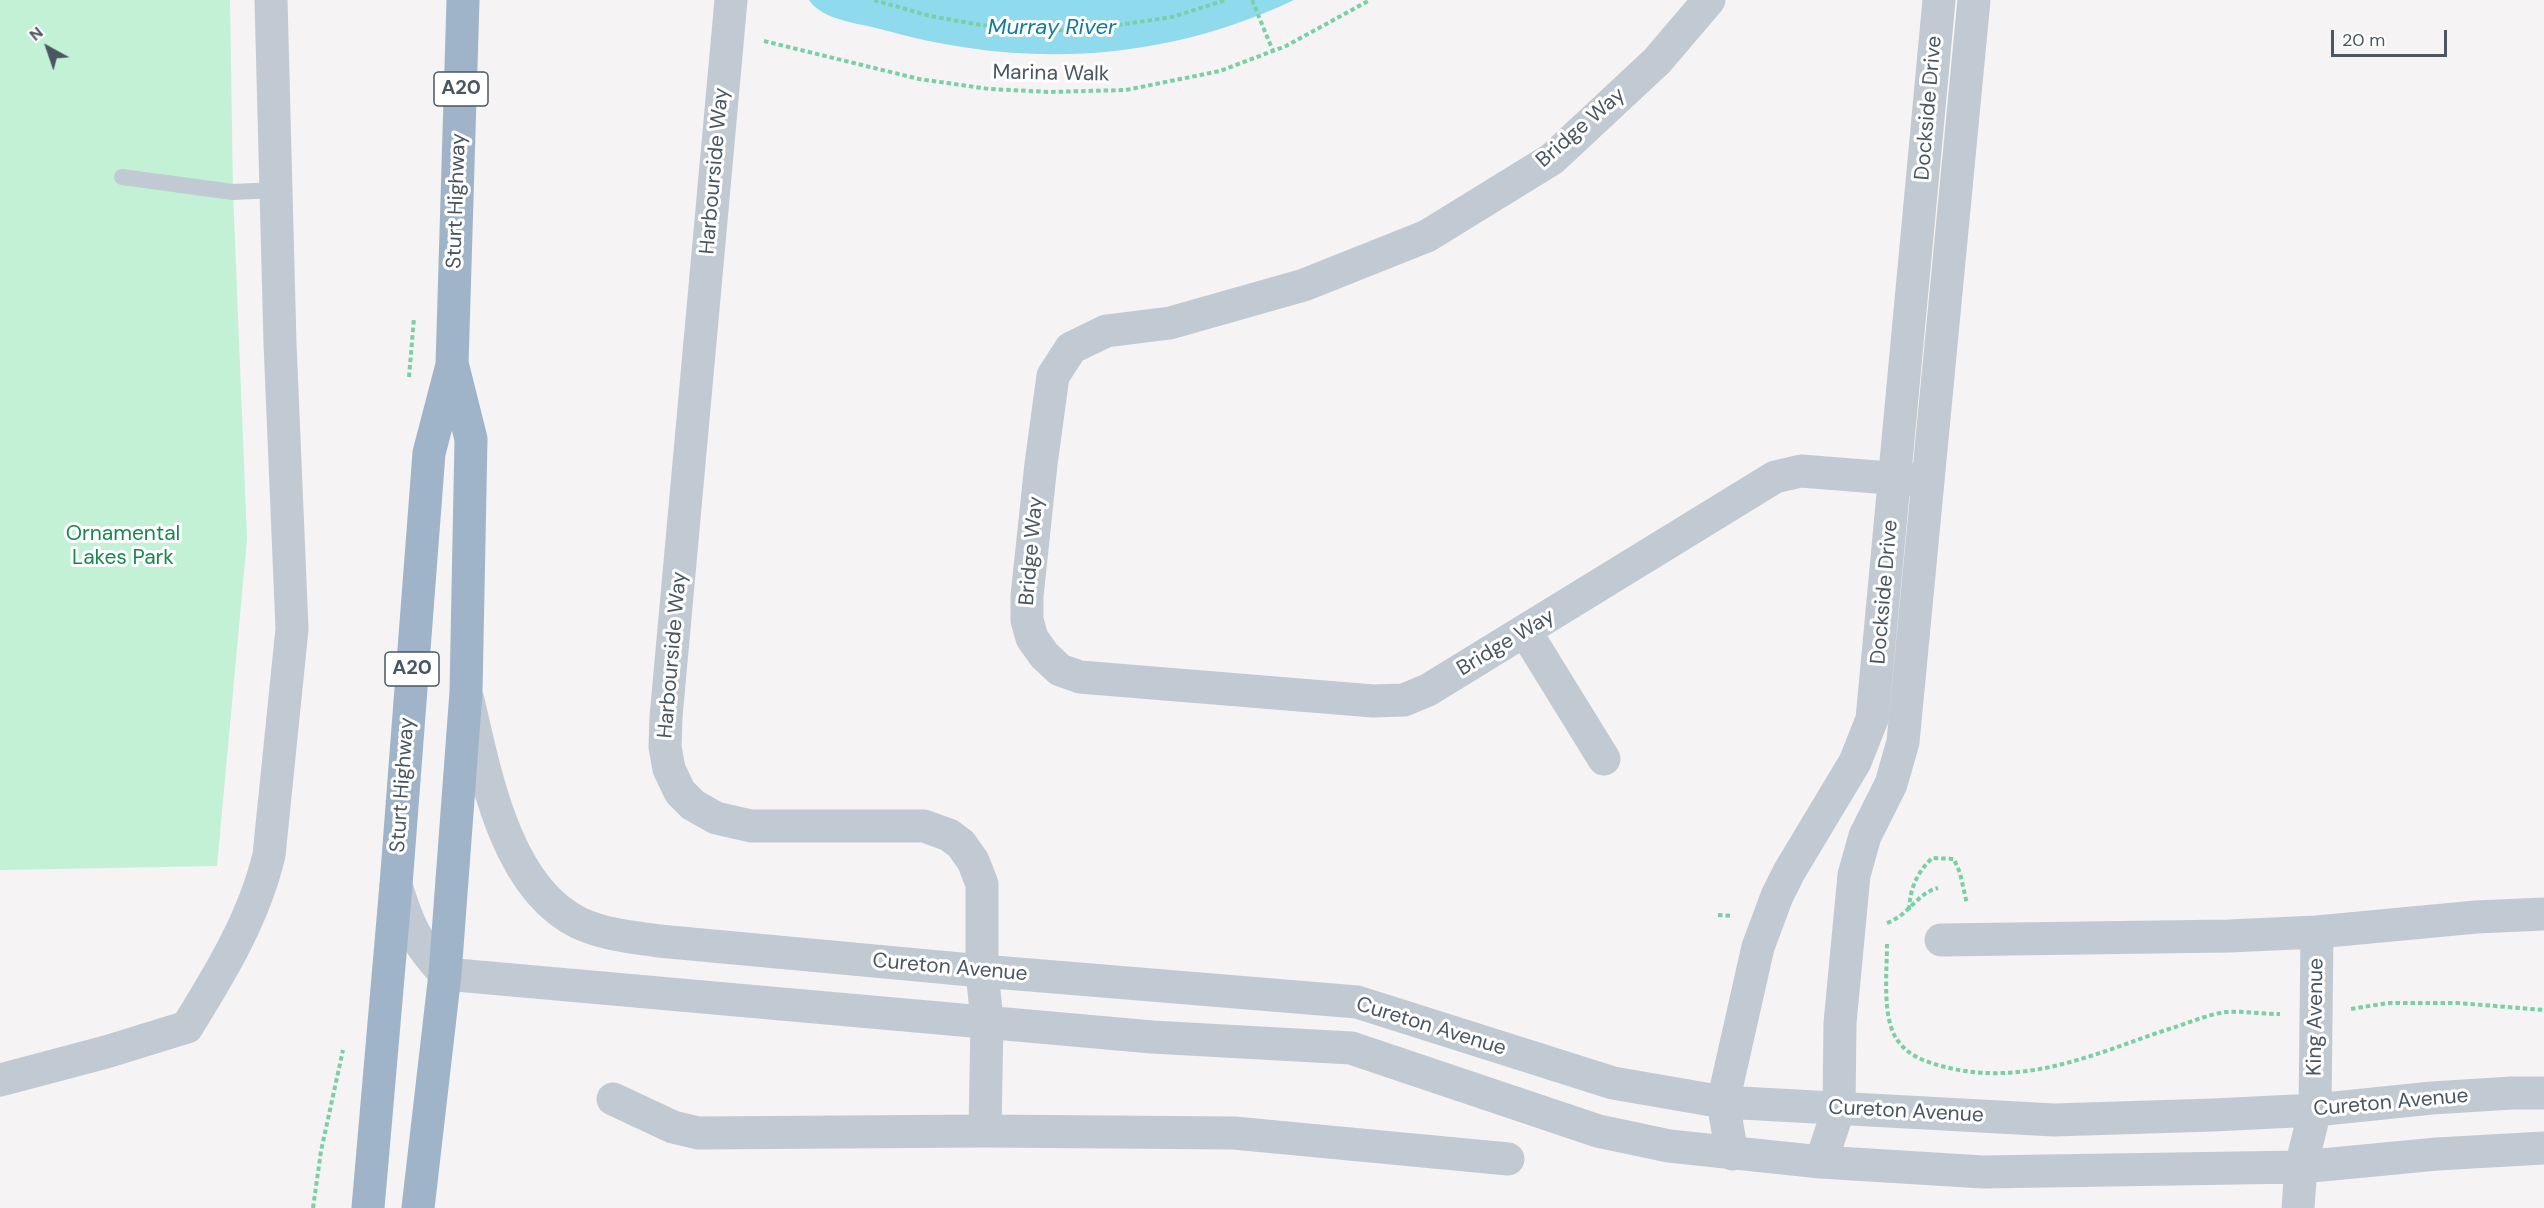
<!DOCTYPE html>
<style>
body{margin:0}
#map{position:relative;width:2544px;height:1208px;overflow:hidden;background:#f5f3f3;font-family:"DM Sans",sans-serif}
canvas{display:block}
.north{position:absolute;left:18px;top:18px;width:60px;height:60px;-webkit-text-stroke:4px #fff;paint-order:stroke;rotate:320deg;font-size:16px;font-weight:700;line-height:24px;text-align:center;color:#4a5661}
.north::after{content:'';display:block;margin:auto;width:21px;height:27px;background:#4a5661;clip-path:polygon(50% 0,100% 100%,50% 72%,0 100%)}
.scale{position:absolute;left:2331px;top:30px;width:116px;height:27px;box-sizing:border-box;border:3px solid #4a5661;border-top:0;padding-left:8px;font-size:18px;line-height:21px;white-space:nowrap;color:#4a5661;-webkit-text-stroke:4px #fff;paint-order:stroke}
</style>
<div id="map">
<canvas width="2544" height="1208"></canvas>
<div class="north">N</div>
<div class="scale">20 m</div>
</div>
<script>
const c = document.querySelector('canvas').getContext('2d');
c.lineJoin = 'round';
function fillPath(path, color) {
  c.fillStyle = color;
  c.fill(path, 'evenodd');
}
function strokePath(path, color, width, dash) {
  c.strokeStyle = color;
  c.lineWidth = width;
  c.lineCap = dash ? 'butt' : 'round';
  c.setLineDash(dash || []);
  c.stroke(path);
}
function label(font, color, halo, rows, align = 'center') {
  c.font = font + ' "DM Sans",sans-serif';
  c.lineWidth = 6;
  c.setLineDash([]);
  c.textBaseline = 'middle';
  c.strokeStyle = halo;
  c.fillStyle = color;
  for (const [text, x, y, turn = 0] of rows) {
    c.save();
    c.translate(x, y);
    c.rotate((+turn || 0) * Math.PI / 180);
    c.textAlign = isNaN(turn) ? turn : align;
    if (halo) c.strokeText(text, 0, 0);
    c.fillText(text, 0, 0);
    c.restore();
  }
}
const green = new Path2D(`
 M0 0H230L233 192 247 539 217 866 0 870Z`);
const water = new Path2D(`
 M809 0H1294C1160 63 1021 69 880 29 858 23 822 20 809 0Z`);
const path = new Path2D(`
 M874 0 930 16 981 25 1043 31 1091 29 1172 17 1226 0
 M1252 0 1273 51
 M764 41 919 79 989 89 1049 92 1126 90 1220 71 1286 46 1370 0
 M409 377 414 318
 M1909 910C1910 888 1917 873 1932 858L1954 859 1960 873 1967 904
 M1718 915 1733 916
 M1887 923C1909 915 1917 893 1938 888
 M1887 944C1887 971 1882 1016 1896 1038 1907 1056 1926 1062 1945 1067 2026 1087 2094 1054 2169 1029 2187 1024 2208 1014 2226 1012 2244 1011 2263 1014 2280 1014
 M2351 1009 2388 1003H2458L2544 1010
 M313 1208 321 1151 343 1050`);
const service = new Path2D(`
 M122 177 233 192 276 190`);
const minor = new Path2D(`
 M731 0 666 717 665 747 669 769 680 792 693 805 716 818 751 826H924L949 835 961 844 973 861 982 884V971L987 1021 985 1131
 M1709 0 1657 61 1552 159 1427 236 1304 285 1170 323 1106 331 1071 348 1053 376 1041 464 1027 596V620L1032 638 1044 655 1060 670 1080 677 1373 701 1404 700 1428 690 1775 477 1801 471 1927 481
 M1525 631 1604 759
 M468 700C485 772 505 887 579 923 605 935 632 937 659 941L982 971 1357 1002 1613 1083 1723 1102 2054 1120 2213 1115 2315 1110 2432 1098 2512 1093H2544
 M396 885C408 926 416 942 445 974L1152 1037 1351 1048 1598 1131 1669 1146 1821 1162 1983 1172 2301 1167 2437 1154 2544 1148
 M1941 940 2229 936 2317 932 2476 917 2544 914
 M0 1080 106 1052 187 1027C221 972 254 918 269 855L292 629 280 343 271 0
 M613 1099 673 1127 698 1133 985 1131 1234 1133 1508 1159
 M1732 1154 1723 1102 1758 947 1777 896 1789 872 1855 762 1872 719 1939 0
 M1821 1162 1839 1108 1840 1023 1854 875 1865 836 1891 784 1903 742 1974 0
 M2298 1208 2301 1167 2315 1110 2317 932`);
const trunk = new Path2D(`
 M368 1208 396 885 429 453 452 365 463 0
 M418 1208 445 974 466 692 471 439 453 367`);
const shields = [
 [461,89,54],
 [412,669,54]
];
const shieldNames = [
 ["A20",461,89],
 ["A20",412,669]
];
const streetNames = [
 ["Marina Walk",1051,74,1],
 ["Dockside Drive",1929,108,-85],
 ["Bridge Way",1581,128,-41],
 ["Harbourside Way",715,171,-85],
 ["Sturt Highway",457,201,-88],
 ["Bridge Way",1032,551,-85],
 ["Dockside Drive",1885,592,-85],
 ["Bridge Way",1506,643,-31],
 ["Harbourside Way",673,655,-85],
 ["Sturt Highway",403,785,-86],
 ["Cureton Avenue",950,968,5],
 ["King Avenue",2316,1017,-89],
 ["Cureton Avenue",1431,1027,17],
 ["Cureton Avenue",2391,1103,-5],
 ["Cureton Avenue",1906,1112,3]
];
const parkNames = [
 ["Ornamental",123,534],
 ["Lakes Park",123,558]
];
const waterNames = [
 ["Murray River",1052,28]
];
fillPath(green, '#c3f1d5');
fillPath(water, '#90daee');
strokePath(path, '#7ad0a6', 4, [4.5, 3]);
strokePath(service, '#c1cad2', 16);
strokePath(minor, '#c1cad2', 33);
strokePath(trunk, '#9fb4c9', 33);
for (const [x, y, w] of shields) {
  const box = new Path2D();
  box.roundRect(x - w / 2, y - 17, w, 34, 4.5);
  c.fillStyle = '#fff';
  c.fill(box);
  strokePath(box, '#4a5661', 1.5);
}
label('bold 20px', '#4a5661', null, shieldNames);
label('21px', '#4a5661', '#fff', streetNames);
label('21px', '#17864f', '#fff', parkNames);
label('italic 22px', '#0c7c9b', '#fff', waterNames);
</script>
